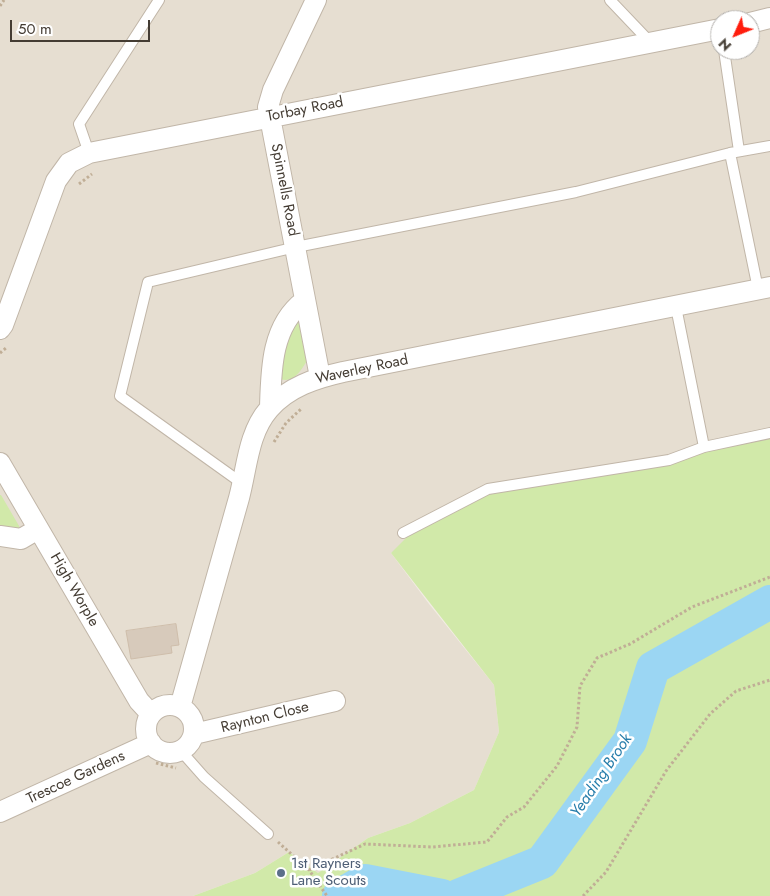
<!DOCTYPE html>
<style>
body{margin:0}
#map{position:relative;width:770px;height:896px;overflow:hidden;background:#f2ece3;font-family:Jost,sans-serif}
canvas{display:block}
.north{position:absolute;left:710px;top:10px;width:50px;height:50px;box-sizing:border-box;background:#fff;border:1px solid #b4b1ad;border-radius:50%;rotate:226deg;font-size:14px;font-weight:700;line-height:20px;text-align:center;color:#443c33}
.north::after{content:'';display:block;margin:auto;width:18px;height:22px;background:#ff1d0d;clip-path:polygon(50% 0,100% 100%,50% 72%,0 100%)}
.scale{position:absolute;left:10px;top:20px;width:140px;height:22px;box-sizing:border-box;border:2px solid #443c33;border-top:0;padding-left:6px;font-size:15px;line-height:18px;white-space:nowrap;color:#443c33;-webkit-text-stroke:4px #fff;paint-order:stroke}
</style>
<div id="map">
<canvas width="770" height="896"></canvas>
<div class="north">N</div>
<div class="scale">50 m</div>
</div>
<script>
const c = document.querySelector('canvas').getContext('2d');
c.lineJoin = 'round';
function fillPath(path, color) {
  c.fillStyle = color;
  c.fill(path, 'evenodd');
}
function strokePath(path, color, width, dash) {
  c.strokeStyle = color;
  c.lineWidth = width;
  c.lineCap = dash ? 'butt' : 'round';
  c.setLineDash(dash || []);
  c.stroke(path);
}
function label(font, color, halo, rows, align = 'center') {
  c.font = font + ' Jost,sans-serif';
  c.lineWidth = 5;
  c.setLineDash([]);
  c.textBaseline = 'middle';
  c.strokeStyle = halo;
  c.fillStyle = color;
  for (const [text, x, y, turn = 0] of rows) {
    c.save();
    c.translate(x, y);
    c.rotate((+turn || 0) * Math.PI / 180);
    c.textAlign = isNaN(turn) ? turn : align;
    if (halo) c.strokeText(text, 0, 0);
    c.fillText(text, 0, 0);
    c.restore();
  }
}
const residential = new Path2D(`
 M0 0H770V448L391 553 429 604 494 685 499 732 474 790 410 823 368 838 318 873 289 852 255 873 193 896H0ZM720 20H750V50H720Z`);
const green = new Path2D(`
 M297 322 302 325 308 359C300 372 293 385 277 378L286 327Z
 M770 433V896H193L255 873 289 852 318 873 368 838 410 823 474 790 499 732 494 685 391 553 406 538 488 489 599 471Z
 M0 495H1L22 531 0 530Z`);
const river = new Path2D(`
 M339 896 365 881 442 896
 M458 896 542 862 630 741 653 668 770 602`);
const building = new Path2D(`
 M176 624 179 645 171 646 172 653 131 659 126 631Z`);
const path = new Path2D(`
 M0 6 4 0
 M79 184 92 174
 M0 353 6 348
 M274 442 286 423 301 409
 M156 763 176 768
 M278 842 309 870 327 896
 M309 870 365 844 432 847 487 842 507 817 524 807 557 766 577 727 580 686 597 658 630 644 692 607 770 577
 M583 896 606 872 666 771 710 714 736 691 770 680`);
const service = new Path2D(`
 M610 0 649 41
 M724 50 739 151
 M89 153 79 124 159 0
 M730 153 758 289
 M676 307 704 447
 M243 484 120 396 148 282 296 247 576 192 730 153 770 146
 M403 533 488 489 669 460 704 447 770 433
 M181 751 204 777 268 834`);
const minor = new Path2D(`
 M316 0 273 90 268 107 320 377
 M750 23 770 18
 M0 329 3 325 56 181 69 163 89 153 720 29
 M270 408C271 371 271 326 304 301
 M0 463 139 701 151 714
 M0 536 21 539 38 529
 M146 729a24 24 0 1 1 48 0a24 24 0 1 1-48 0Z
 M180 707C200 638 219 568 239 498 247 468 248 433 269 409 288 387 316 378 343 372L770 287
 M194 734 335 701
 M0 812 151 743`);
const markers = [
 [281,873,5,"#5c6f8a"]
];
const streetNames = [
 ["Torbay Road",305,110,-11],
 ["Spinnells Road",284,190,79],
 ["Waverley Road",362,370,-12],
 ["High Worple",74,590,60],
 ["Raynton Close",265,718,-14],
 ["Trescoe Gardens",76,778,-25]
];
const serviceNames = [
 ["1st Rayners",291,864],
 ["Lane Scouts",291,881]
];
const waterNames = [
 ["Yeading Brook",602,776,-56]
];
fillPath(residential, '#e6ded1');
fillPath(green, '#d1e9a9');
strokePath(river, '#9bd6f3', 34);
fillPath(building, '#d7cabb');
strokePath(building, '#cfbeab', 1);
strokePath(service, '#c1b6a8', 12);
strokePath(minor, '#c1b6a8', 22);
strokePath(path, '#c0ae96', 3, [2.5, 2.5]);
strokePath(service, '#fff', 10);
strokePath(minor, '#fff', 20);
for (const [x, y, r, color] of markers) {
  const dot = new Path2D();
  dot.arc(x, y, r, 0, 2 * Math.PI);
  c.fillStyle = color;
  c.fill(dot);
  strokePath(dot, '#fff', 2);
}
label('15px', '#443c33', '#fff', streetNames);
label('15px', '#4e5e75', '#fff', serviceNames, 'left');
label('italic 16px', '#287eab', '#fff', waterNames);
</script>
